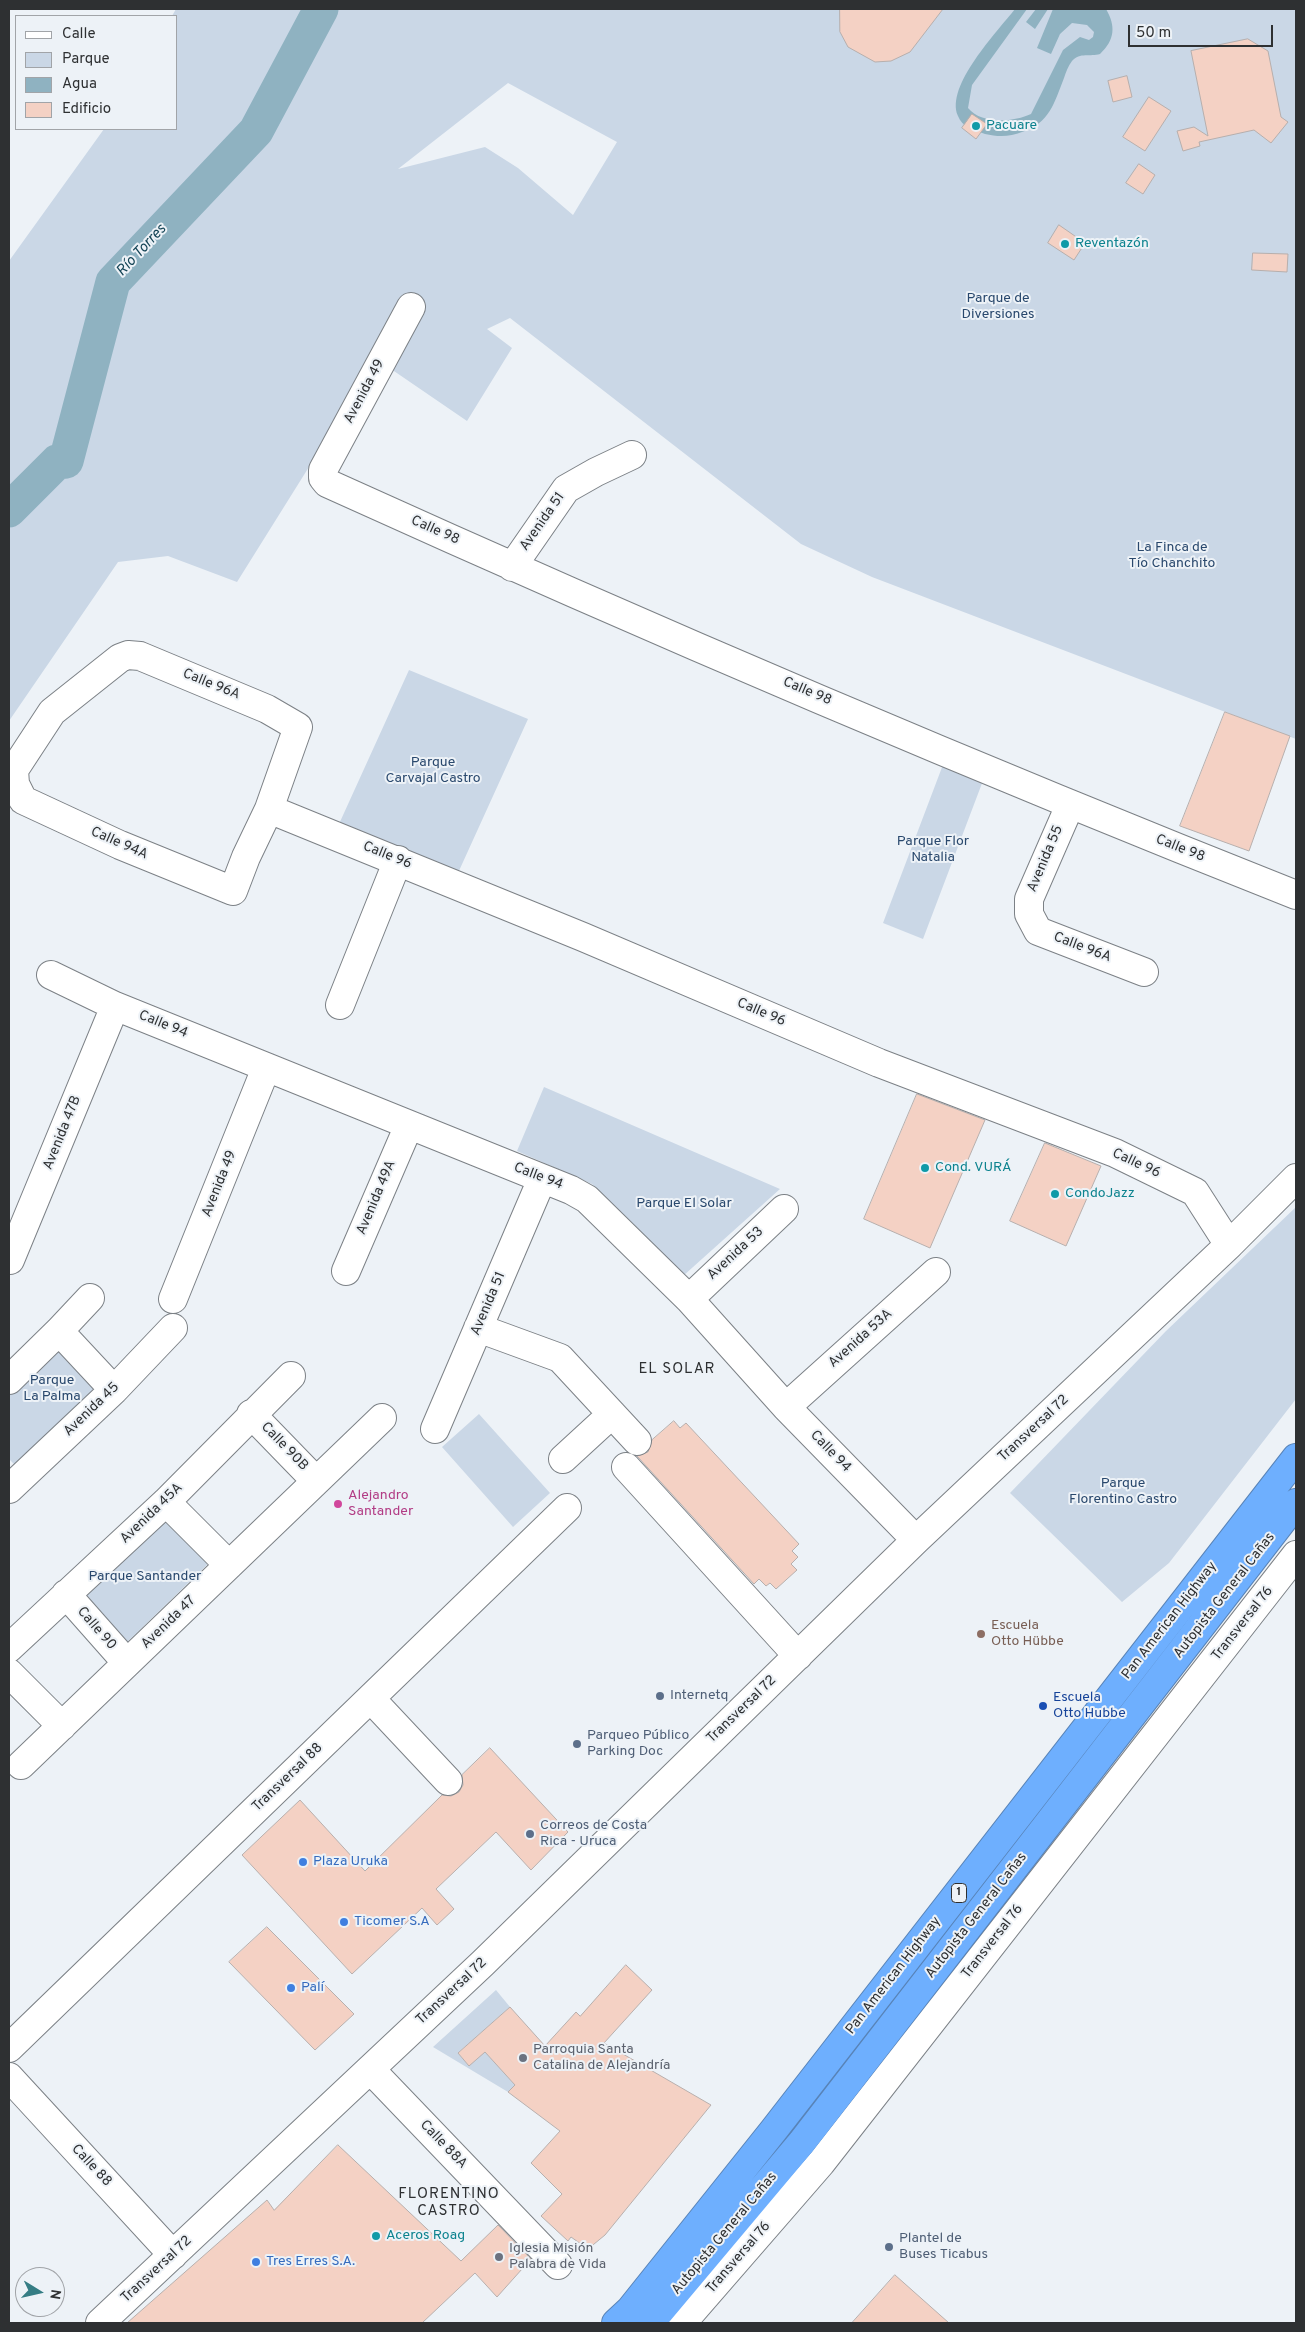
<!DOCTYPE html>
<meta charset="utf-8">
<style>
body{margin:0}
#map{position:relative;width:1305px;height:2332px;overflow:hidden;background:#edf2f7;font-family:Overpass,sans-serif}
canvas{display:block}
.frame{position:absolute;inset:0;border:10px solid #2e3032;pointer-events:none}
.legend{position:absolute;left:15px;top:15px;width:162px;height:115px;box-sizing:border-box;background:#edf2f7;border:1px solid #a1a4a8;margin:0;padding:6px 9px;list-style:none;font-size:15px;color:#2e3032}
.legend li{display:flex;align-items:center;gap:10px;height:25px}
.legend b{width:25px;border:1px solid #a1a4a8}
.north{position:absolute;left:15px;top:2267px;width:50px;height:50px;box-sizing:border-box;background:#edf2f7;border:1px solid #a1a4a8;border-radius:50%;rotate:99deg;font-size:14px;font-weight:700;line-height:20px;text-align:center;color:#2e3032}
.north::after{content:'';display:block;margin:auto;width:18px;height:22px;background:#357d84;clip-path:polygon(50% 0,100% 100%,50% 72%,0 100%)}
.scale{position:absolute;left:1128px;top:25px;width:145px;height:22px;box-sizing:border-box;border:2px solid #2e3032;border-top:0;padding-left:6px;font-size:15px;line-height:18px;white-space:nowrap;color:#2e3032;-webkit-text-stroke:4px #edf2f7;paint-order:stroke}
</style>
<div id="map">
<canvas width="1305" height="2332"></canvas>
<div class="frame"></div>
<ul class="legend">
<li><b style="height:6px;background:#fff"></b>Calle</li>
<li><b style="height:14px;background:#cad7e6"></b>Parque</li>
<li><b style="height:14px;background:#8fb2c1"></b>Agua</li>
<li><b style="height:14px;background:#f4d1c4"></b>Edificio</li>
</ul>
<div class="north">N</div>
<div class="scale">50 m</div>
</div>
<script>
const c = document.querySelector('canvas').getContext('2d');
c.lineJoin = 'round';
function fillPath(path, color) {
  c.fillStyle = color;
  c.fill(path, 'evenodd');
}
function strokePath(path, color, width, dash) {
  c.strokeStyle = color;
  c.lineWidth = width;
  c.lineCap = dash ? 'butt' : 'round';
  c.setLineDash(dash || []);
  c.stroke(path);
}
function label(font, color, halo, rows, align = 'center') {
  c.font = font + ' Overpass,sans-serif';
  c.lineWidth = 4;
  c.setLineDash([]);
  c.textBaseline = 'middle';
  c.strokeStyle = halo;
  c.fillStyle = color;
  for (const [text, x, y, turn = 0] of rows) {
    c.save();
    c.translate(x, y);
    c.rotate((+turn || 0) * Math.PI / 180);
    c.textAlign = isNaN(turn) ? turn : align;
    if (halo) c.strokeText(text, 0, 0);
    c.fillText(text, 0, 0);
    c.restore();
  }
}
const green = new Path2D(`
 M176 9H1296V739L872 577 801 544 510 318 487 329 512 348 467 421 391 369 425 309 414 299 237 582 168 556 118 562 9 721V261L104 129H176V16H172ZM508 83 617 142 573 215 518 168 485 147 398 169Z
 M409 670 528 719 458 873 339 824Z
 M944 762 984 778 923 939 883 923Z
 M544 1087 780 1189 683 1276 592 1184 517 1151Z
 M1296 1207V1399L1169 1563 1122 1602 1010 1493 1166 1331Z
 M59 1339 100 1385 16 1466 9 1459V1390Z
 M479 1414 550 1493 513 1527 442 1447Z
 M166 1510 213 1559 124 1645 77 1595Z
 M496 1990 510 2007 474 2039 515 2085 508 2092 433 2047ZM469 2043 480 2056 469 2065 458 2053Z`);
const water = new Path2D(`
 M1015 9H1027L972 85 968 108C982 125 1014 122 1031 114L1063 50 1080 37 1089 40 1093 37 1094 32 1087 25 1072 23 1060 34 1051 54 1037 48 1053 9H1106C1116 26 1115 40 1100 54 1090 57 1080 52 1072 61 1068 66 1066 72 1064 78 1054 103 1050 123 1022 132 1010 137 998 137 985 134 974 130 962 127 958 116 945 86 997 32 1015 9Z
 M1036 9H1048L1035 29 1026 22Z`);
const river = new Path2D(`
 M9 510 57 462 66 461 113 282 256 131 321 9`);
const building = new Path2D(`
 M840 9H943L910 52 891 61 875 62 848 47 840 32Z
 M1248 39 1268 51 1281 117 1288 122 1271 143 1254 130 1199 142 1200 146 1183 151 1177 131 1194 127 1208 136 1191 51Z
 M1127 76 1132 97 1113 102 1108 81Z
 M1149 97 1171 111 1145 151 1123 137Z
 M972 114 987 124 976 139 962 128Z
 M1139 164 1155 175 1143 194 1126 183Z
 M1059 225 1085 243 1074 260 1048 243Z
 M1253 253 1288 254 1287 272 1252 270Z
 M1225 712 1290 736 1249 851 1180 826Z
 M917 1094 985 1120 930 1248 864 1219Z
 M1045 1143 1101 1166 1066 1246 1010 1221Z
 M674 1421 680 1428 686 1423 799 1544 792 1551 798 1557 791 1564 797 1570 776 1589 770 1583 766 1586 759 1579 754 1584 637 1456 648 1452 652 1440Z
 M490 1748 568 1832 531 1870 496 1832 436 1889 454 1909 437 1925 422 1908 352 1974 242 1855 300 1800 365 1871 442 1795 451 1796 459 1792 463 1785 462 1775Z
 M267 1927 354 2014 315 2050 229 1962Z
 M626 1965 652 1990 604 2043 711 2105 605 2235 588 2249 571 2237 568 2241 541 2216 562 2194 531 2163 560 2131 508 2092 515 2085 485 2052 469 2066 458 2053 510 2007 545 2046 576 2012 580 2016Z
 M338 2145 461 2261 498 2225 531 2259 497 2297 475 2273 422 2323H127L267 2200 274 2210Z
 M895 2275 949 2323H852Z`);
const minor = new Path2D(`
 M411 307 323 470V478L327 483C647 628 970 766 1296 895
 M512 567 566 489 596 472 632 455
 M128 655 140 656 267 709 298 727 269 809 246 857 233 891 120 845 23 800 15 784 14 770 52 712 120 658Z
 M1070 805 1029 899V914L1038 931 1144 972
 M269 809 583 937 879 1063 1115 1153 1195 1192 1229 1245
 M51 975 115 1006 571 1190 587 1199 689 1299 786 1407 916 1540
 M340 1005 398 860
 M10 1260 115 1006
 M346 1271 409 1125
 M173 1299 266 1068
 M689 1299 784 1209
 M478 1328 560 1358 637 1441
 M59 1331 114 1390
 M9 1380 59 1331 90 1298
 M786 1407 936 1272
 M251 1414 316 1481
 M435 1429 542 1179
 M563 1459 612 1414
 M626 1467 798 1656
 M9 1489 114 1390 173 1328
 M166 1502 229 1565
 M66 1594 127 1663
 M9 1648 166 1502 291 1376
 M9 1673 62 1726
 M371 1699 448 1781
 M21 1765 382 1418
 M9 2048 567 1508
 M370 2069 558 2265
 M9 2077 173 2255
 M100 2323 483 1963 916 1540 1229 1245 1296 1178
 M682 2323 821 2163 1296 1555`);
const highway = new Path2D(`
 M616 2323 630 2310 773 2131 1296 1458
 M650 2323 802 2142 1296 1503`);
const markers = [
 [976,126,5,"#0f9aa8"],
 [1065,244,5,"#0f9aa8"],
 [925,1168,5,"#0f9aa8"],
 [1055,1194,5,"#0f9aa8"],
 [338,1504,5,"#d1479c"],
 [981,1634,5,"#8d6e63"],
 [660,1696,5,"#5c6f8a"],
 [1043,1706,5,"#1a4fb4"],
 [577,1744,5,"#5c6f8a"],
 [530,1834,5,"#5c6f8a"],
 [303,1862,5,"#3f7fe0"],
 [344,1922,5,"#3f7fe0"],
 [291,1988,5,"#3f7fe0"],
 [523,2058,5,"#6b7280"],
 [376,2236,5,"#0f9aa8"],
 [889,2247,5,"#5c6f8a"],
 [499,2257,5,"#6b7280"],
 [256,2262,5,"#3f7fe0"]
];
const shields = [
 [959,1893,15]
];
const shieldNames = [
 ["1",959,1893]
];
const cultureNames = [
 ["Pacuare",986,126],
 ["Reventazón",1075,244],
 ["Cond. VURÁ",935,1168],
 ["CondoJazz",1065,1194],
 ["Aceros Roag",386,2236]
];
const parkNames = [
 ["Parque de",998,299],
 ["Diversiones",998,315],
 ["La Finca de",1172,548],
 ["Tío Chanchito",1172,564],
 ["Parque",433,763],
 ["Carvajal Castro",433,779],
 ["Parque Flor",933,842],
 ["Natalia",933,858],
 ["Parque El Solar",684,1204],
 ["Parque",52,1381],
 ["La Palma",52,1397],
 ["Parque",1123,1484],
 ["Florentino Castro",1123,1500],
 ["Parque Santander",145,1577]
];
const streetNames = [
 ["Avenida 49",365,392,-62],
 ["Avenida 51",543,522,-55],
 ["Calle 98",435,531,24],
 ["Calle 96A",211,685,22],
 ["Calle 98",807,692,23],
 ["Calle 94A",119,844,24],
 ["Calle 98",1180,849,22],
 ["Calle 96",387,856,22],
 ["Avenida 55",1046,859,-67],
 ["Calle 96A",1082,948,21],
 ["Calle 96",761,1013,23],
 ["Calle 94",163,1025,22],
 ["Avenida 47B",63,1133,-68],
 ["Calle 96",1136,1164,25],
 ["Calle 94",538,1177,21],
 ["Avenida 49",220,1184,-68],
 ["Avenida 49A",377,1198,-67],
 ["Avenida 53",736,1254,-43],
 ["Avenida 51",489,1304,-67],
 ["Avenida 53A",861,1339,-42],
 ["Avenida 45",92,1410,-44],
 ["Transversal 72",1034,1429,-43],
 ["Calle 90B",284,1447,46],
 ["Calle 94",830,1452,46],
 ["Avenida 45A",152,1514,-44],
 ["Autopista General Cañas",1225,1596,-52],
 ["Pan American Highway",1170,1621,-52],
 ["Avenida 47",169,1623,-44],
 ["Transversal 76",1243,1624,-52],
 ["Calle 90",96,1629,49],
 ["Transversal 72",742,1710,-44],
 ["Transversal 88",288,1778,-44],
 ["Autopista General Cañas",977,1916,-52],
 ["Transversal 76",993,1942,-52],
 ["Pan American Highway",894,1976,-52],
 ["Transversal 72",452,1992,-43],
 ["Calle 88A",443,2145,46],
 ["Calle 88",91,2166,47],
 ["Autopista General Cañas",725,2234,-50],
 ["Transversal 76",739,2258,-49],
 ["Transversal 72",157,2270,-43]
];
const hotelNames = [
 ["Alejandro",348,1496],
 ["Santander",348,1512]
];
const educationNames = [
 ["Escuela",991,1626],
 ["Otto Hübbe",991,1642]
];
const serviceNames = [
 ["Internetq",670,1696],
 ["Parqueo Público",587,1736],
 ["Parking Doc",587,1752],
 ["Correos de Costa",540,1826],
 ["Rica - Uruca",540,1842],
 ["Plantel de",899,2239],
 ["Buses Ticabus",899,2255]
];
const transitNames = [
 ["Escuela",1053,1698],
 ["Otto Hubbe",1053,1714]
];
const shopNames = [
 ["Plaza Uruka",313,1862],
 ["Ticomer S.A",354,1922],
 ["Palí",301,1988],
 ["Tres Erres S.A.",266,2262]
];
const worshipNames = [
 ["Parroquia Santa",533,2050],
 ["Catalina de Alejandría",533,2066],
 ["Iglesia Misión",509,2249],
 ["Palabra de Vida",509,2265]
];
const waterNames = [
 ["Río Torres",142,251,-47]
];
const neighbourhoodNames = [
 ["EL SOLAR",677,1370],
 ["FLORENTINO",449,2195],
 ["CASTRO",449,2212]
];
fillPath(green, '#cad7e6');
fillPath(water, '#8fb2c1');
strokePath(river, '#8fb2c1', 35);
fillPath(building, '#f4d1c4');
strokePath(building, '#b7afad', 1);
strokePath(minor, '#7c8186', 30);
strokePath(highway, '#5883b7', 30);
strokePath(minor, '#fff', 28);
strokePath(highway, '#6eaffe', 28);
for (const [x, y, r, color] of markers) {
  const dot = new Path2D();
  dot.arc(x, y, r, 0, 2 * Math.PI);
  c.fillStyle = color;
  c.fill(dot);
  strokePath(dot, '#edf2f7', 2);
}
for (const [x, y, w] of shields) {
  const box = new Path2D();
  box.roundRect(x - w / 2, y - 9.5, w, 19, 4);
  c.fillStyle = '#edf2f7';
  c.fill(box);
  strokePath(box, '#2e3032', 1);
}
label('bold 12px', '#2e3032', null, shieldNames);
label('14px', '#0d838f', '#edf2f7', cultureNames, 'left');
label('14px', '#29486d', '#edf2f7', parkNames);
label('14px', '#2e3032', '#edf2f7', streetNames);
label('14px', '#b23c85', '#edf2f7', hotelNames, 'left');
label('14px', '#785e54', '#edf2f7', educationNames, 'left');
label('14px', '#4e5e75', '#edf2f7', serviceNames, 'left');
label('14px', '#164399', '#edf2f7', transitNames, 'left');
label('14px', '#366cbe', '#edf2f7', shopNames, 'left');
label('14px', '#5b616d', '#edf2f7', worshipNames, 'left');
label('italic 15px', '#154556', '#edf2f7', waterNames);
c.letterSpacing = '1px';
label('15px', '#2e3032', '#edf2f7', neighbourhoodNames);
c.letterSpacing = '0px';
</script>
